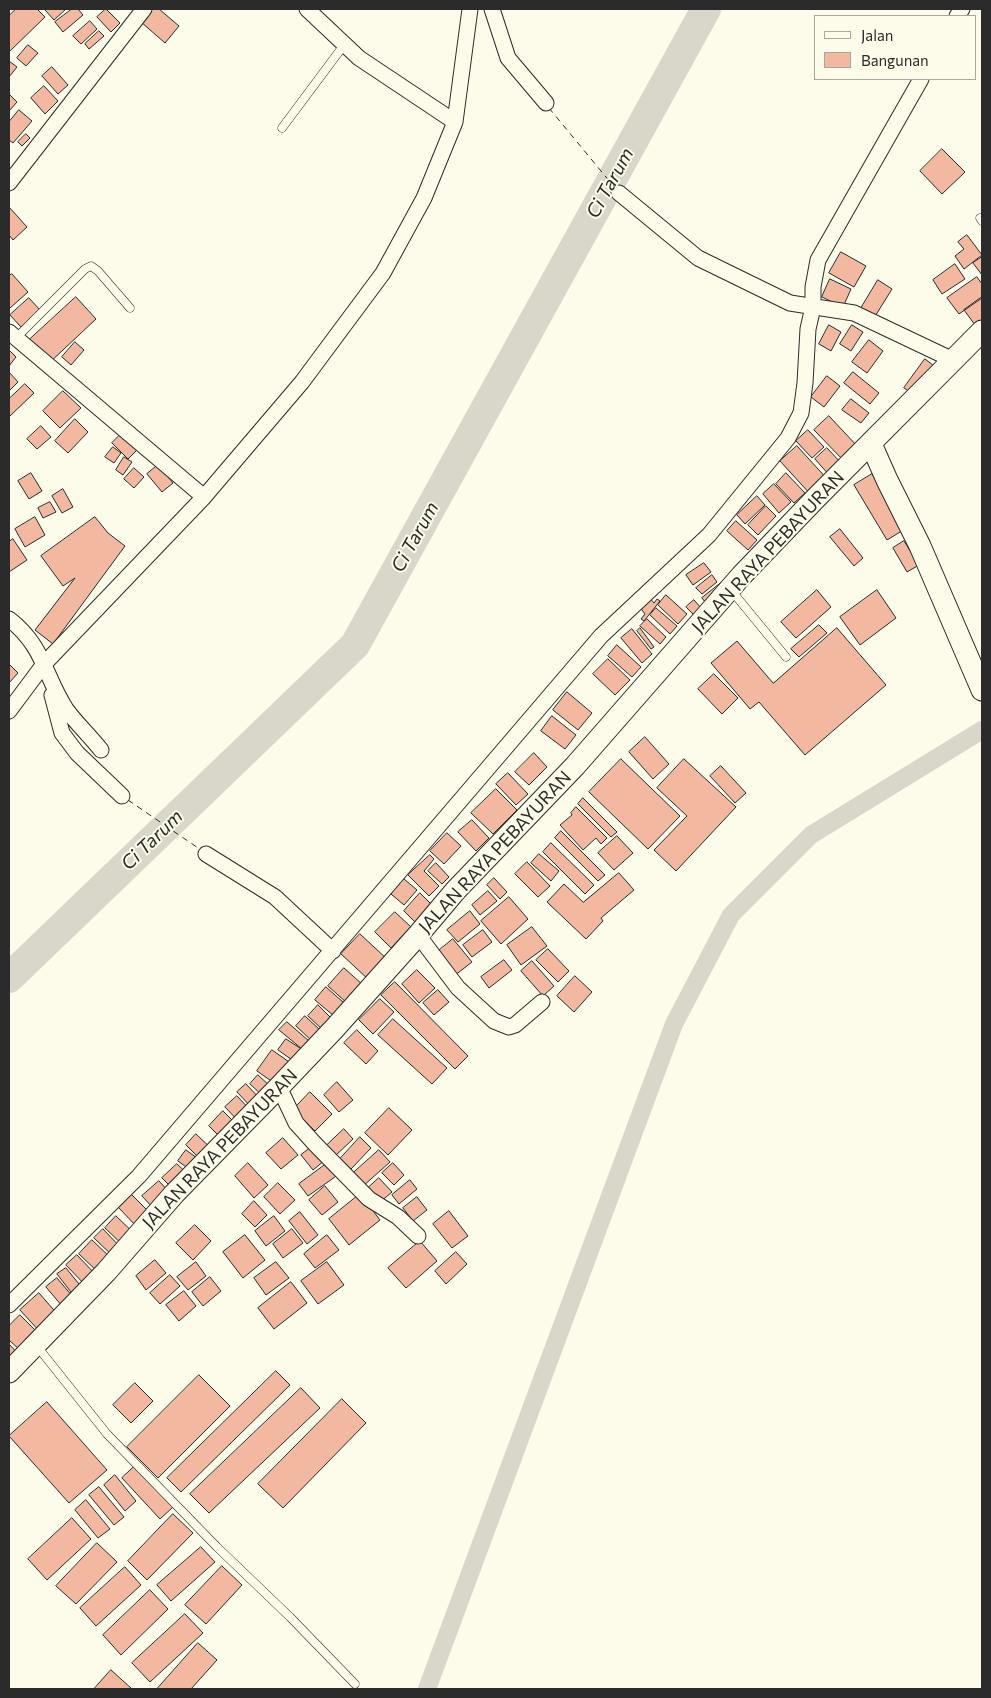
<!DOCTYPE html>
<style>
body{margin:0}
#map{position:relative;width:991px;height:1698px;overflow:hidden;background:#fdfbea;font-family:Commissioner,sans-serif}
canvas{display:block}
.frame{position:absolute;inset:0;border:10px solid #2b2b2b;pointer-events:none}
.legend{position:absolute;left:814px;top:15px;width:162px;height:65px;box-sizing:border-box;background:#fdfbea;border:1px solid #a9a89e;margin:0;padding:6px 9px;list-style:none;font-size:15px;color:#2b2b2b}
.legend li{display:flex;align-items:center;gap:10px;height:25px}
.legend b{width:25px;border:1px solid #a9a89e}
</style>
<div id="map">
<canvas width="991" height="1698"></canvas>
<div class="frame"></div>
<ul class="legend">
<li><b style="height:6px;background:#fdfbea"></b>Jalan</li>
<li><b style="height:14px;background:#f2b8a0"></b>Bangunan</li>
</ul>
</div>
<script>
const c = document.querySelector('canvas').getContext('2d');
c.lineJoin = 'round';
function strokePath(path, color, width, dash) {
  c.strokeStyle = color;
  c.lineWidth = width;
  c.lineCap = dash ? 'butt' : 'round';
  c.setLineDash(dash || []);
  c.stroke(path);
}
function fillPath(path, color) {
  c.fillStyle = color;
  c.fill(path, 'evenodd');
}
function label(font, color, halo, rows, align = 'center') {
  c.font = font + ' Commissioner,sans-serif';
  c.lineWidth = 4;
  c.setLineDash([]);
  c.textBaseline = 'middle';
  c.strokeStyle = halo;
  c.fillStyle = color;
  for (const [text, x, y, turn = 0] of rows) {
    c.save();
    c.translate(x, y);
    c.rotate((+turn || 0) * Math.PI / 180);
    c.textAlign = isNaN(turn) ? turn : align;
    if (halo) c.strokeText(text, 0, 0);
    c.fillText(text, 0, 0);
    c.restore();
  }
}
const canal = new Path2D(`
 M427 1689 674 1024 731 915 811 835 982 730`);
const river = new Path2D(`
 M9 978 355 645 706 9`);
const ferry = new Path2D(`
 M549 108 615 188
 M128 800 201 850`);
const building = new Path2D(`
 M16 9H37L45 17 9 52V16Z
 M46 9H66L54 20 45 10Z
 M72 9H78L83 15 63 32 55 22Z
 M106 9 120 23 111 32 97 17Z
 M152 9H159L179 26 165 43 141 22Z
 M90 21 97 29 81 44 73 36Z
 M99 31 104 36 89 49 85 44Z
 M28 45 38 53 26 66 17 58Z
 M9 61 17 67 9 77Z
 M52 67 68 85 58 94 42 76Z
 M44 86 58 101 45 114 31 98Z
 M9 94 17 102 9 111Z
 M19 110 32 121 13 143 9 140V122Z
 M26 134 30 138 22 146 18 142Z
 M942 149 965 172 942 194 920 171Z
 M9 207 27 227 13 240 9 235Z
 M967 235 982 255 964 269 955 256 964 249 958 242Z
 M841 252 866 266 854 287 829 273Z
 M982 257V275L973 263Z
 M955 264 965 279 942 294 933 280Z
 M12 274 28 292 10 308 9 307V276Z
 M977 277 982 284V298L959 314 947 298Z
 M830 279 851 289 843 307 822 297Z
 M878 280 892 289 874 318 860 310Z
 M76 297 96 319 48 364 28 341Z
 M982 297V325L978 329 964 310Z
 M29 298 40 310 21 327 10 315Z
 M829 325 841 332 831 351 819 344Z
 M852 325 863 332 851 351 840 344Z
 M869 340 883 351 867 373 852 362Z
 M75 342 84 350 71 365 62 357Z
 M9 350 16 357 9 366Z
 M925 359 934 366 914 395 904 388Z
 M9 372 18 382 9 391Z
 M853 372 879 393 870 404 844 383Z
 M827 376 840 386 824 407 811 397Z
 M25 384 34 393 10 416 9 414V399Z
 M63 391 81 408 60 428 43 411Z
 M851 399 869 413 861 423 842 410Z
 M829 416 858 447 844 461 814 430Z
 M75 419 88 432 68 453 55 441Z
 M41 426 51 437 37 449 27 439Z
 M808 430 824 447 812 458 796 441Z
 M123 432 139 448 128 459 112 443Z
 M797 446 829 481 812 496 780 461Z
 M113 447 121 453 114 463 105 457Z
 M827 448 842 464 830 476 815 459Z
 M124 457 132 462 123 475 116 470Z
 M158 465 173 483 162 492 147 474Z
 M134 468 144 477 134 488 124 479Z
 M31 473 42 491 29 499 18 481Z
 M786 473 805 493 794 503 776 484Z
 M872 474 905 529 887 540 854 485Z
 M774 484 791 502 779 513 763 494Z
 M63 489 73 507 62 513 52 496Z
 M757 496 765 505 745 524 737 515Z
 M50 502 56 512 43 518 38 508Z
 M766 506 776 516 758 535 748 525Z
 M35 517 45 535 25 547 15 529Z
 M95 517 108 533 125 546 53 644 35 630 75 578 63 586 41 556Z
 M736 521 757 540 748 550 727 531Z
 M840 529 863 558 854 566 830 537Z
 M13 539 27 560 9 572V542Z
 M904 541 919 565 907 572 893 548Z
 M704 563 711 572 693 585 686 575Z
 M712 575 717 582 702 594 696 588Z
 M721 583 727 591 708 606 702 598Z
 M817 590 831 607 796 638 781 622Z
 M877 590 896 618 860 645 840 617Z
 M666 595 687 614 678 624 658 605Z
 M649 597 654 603 657 599 660 601 644 621 641 619 645 614 639 606Z
 M694 600 701 608 694 615 686 607Z
 M656 608 677 626 670 634 650 615Z
 M647 619 666 637 660 644 640 626Z
 M819 625 827 633 799 657 791 649Z
 M640 628 654 647 651 649 637 631Z
 M837 628 886 685 805 755 759 702 750 709 711 663 737 641 773 683Z
 M632 629 652 654 642 663 621 638Z
 M617 645 641 667 632 677 608 656Z
 M608 659 630 680 615 695 593 674Z
 M9 664 18 673 9 683Z
 M714 674 738 698 722 714 698 689Z
 M567 692 592 713 578 730 553 710Z
 M552 716 576 735 565 749 541 731Z
 M645 737 669 764 653 779 629 752Z
 M534 753 547 767 529 785 515 772Z
 M621 759 680 816 648 849 589 792Z
 M684 759 736 807 676 871 654 850 687 816 657 788Z
 M721 766 746 793 735 803 710 776Z
 M508 773 528 794 516 805 496 784Z
 M496 789 517 810 493 834 471 813Z
 M583 798 617 832 611 837 578 804Z
 M576 807 607 838 601 844 596 838 583 850 560 825 572 815 571 813Z
 M472 820 489 838 476 851 458 832Z
 M561 831 605 875 598 881 555 838Z
 M447 833 461 846 444 864 430 851Z
 M617 836 633 853 614 870 598 853Z
 M551 843 594 885 585 894 543 852Z
 M539 854 559 871 551 881 531 863Z
 M430 855 434 859 424 871 439 886 429 896 408 875Z
 M527 862 550 886 538 897 515 874Z
 M436 863 449 877 442 884 428 871Z
 M619 873 634 890 601 918 603 921 586 939 547 902 564 884 583 902Z
 M494 878 507 892 500 899 487 885Z
 M404 879 417 890 404 905 391 894Z
 M488 891 497 901 480 915 472 905Z
 M420 893 434 907 417 924 404 911Z
 M509 897 528 919 501 944 481 921Z
 M470 911 480 924 458 942 447 930Z
 M395 912 411 927 391 948 375 932Z
 M532 927 547 946 521 965 507 945Z
 M483 930 492 942 472 957 463 945Z
 M360 934 388 960 369 980 341 954Z
 M453 939 472 962 454 976 436 953Z
 M548 949 569 971 558 982 536 960Z
 M504 960 512 970 489 988 481 977Z
 M532 961 554 986 543 996 521 971Z
 M344 968 363 985 347 1003 328 986Z
 M417 970 435 988 419 1003 402 984Z
 M575 976 592 992 574 1012 557 996Z
 M395 982 468 1056 455 1069 381 995Z
 M326 987 344 1003 334 1016 315 1000Z
 M438 990 449 1002 434 1015 423 1003Z
 M380 999 394 1012 373 1034 359 1020Z
 M318 1005 335 1022 325 1032 308 1016Z
 M305 1016 321 1031 312 1041 296 1026Z
 M393 1019 447 1068 432 1084 378 1035Z
 M287 1022 309 1041 302 1049 279 1030Z
 M357 1030 378 1051 366 1064 344 1043Z
 M286 1039 303 1050 295 1062 278 1050Z
 M272 1050 292 1064 277 1085 257 1071Z
 M258 1075 271 1087 263 1096 250 1084Z
 M337 1082 353 1100 339 1112 324 1095Z
 M246 1084 263 1102 254 1110 237 1092Z
 M310 1092 332 1114 315 1131 293 1110Z
 M237 1096 253 1113 241 1124 225 1107Z
 M389 1108 412 1130 388 1155 365 1133Z
 M223 1111 237 1125 223 1140 209 1126Z
 M344 1129 353 1139 333 1158 324 1148Z
 M196 1134 215 1152 204 1163 186 1145Z
 M360 1137 371 1148 351 1169 340 1159Z
 M283 1138 298 1155 281 1169 266 1153Z
 M313 1146 325 1160 313 1170 301 1155Z
 M186 1150 201 1161 193 1172 178 1161Z
 M379 1150 390 1162 362 1187 351 1175Z
 M329 1162 339 1174 308 1196 299 1184Z
 M248 1163 268 1185 254 1198 235 1176Z
 M393 1163 404 1175 394 1185 382 1173Z
 M177 1164 190 1176 175 1191 162 1178Z
 M379 1178 392 1192 379 1203 367 1189Z
 M410 1180 417 1189 399 1204 392 1195Z
 M159 1181 170 1193 153 1208 142 1196Z
 M278 1183 295 1200 280 1214 264 1197Z
 M325 1186 338 1202 322 1215 309 1200Z
 M131 1194 152 1215 138 1228 118 1207Z
 M360 1194 380 1220 349 1245 329 1219Z
 M417 1197 427 1210 413 1221 403 1208Z
 M254 1201 267 1215 255 1227 242 1214Z
 M449 1211 468 1236 452 1248 433 1224Z
 M300 1212 318 1235 307 1244 289 1221Z
 M116 1216 137 1236 126 1248 105 1228Z
 M274 1216 285 1231 266 1246 255 1231Z
 M195 1225 211 1241 193 1260 176 1243Z
 M103 1229 123 1250 115 1258 94 1238Z
 M292 1229 303 1243 283 1258 273 1244Z
 M245 1235 265 1260 243 1278 223 1252Z
 M327 1235 339 1250 315 1268 304 1254Z
 M92 1240 113 1260 100 1274 79 1254Z
 M420 1241 437 1261 406 1288 388 1268Z
 M456 1252 467 1264 446 1284 435 1271Z
 M77 1255 98 1277 87 1287 66 1265Z
 M155 1260 166 1273 146 1290 136 1276Z
 M196 1262 206 1276 188 1290 177 1277Z
 M276 1262 289 1278 266 1295 254 1278Z
 M327 1262 344 1285 318 1304 301 1281Z
 M66 1268 83 1289 74 1296 57 1274Z
 M170 1275 180 1286 160 1304 150 1293Z
 M210 1277 221 1291 203 1306 192 1292Z
 M57 1278 73 1297 62 1306 46 1287Z
 M291 1282 307 1303 274 1329 258 1308Z
 M184 1291 196 1306 179 1321 166 1305Z
 M39 1293 60 1317 41 1333 20 1310Z
 M20 1315 37 1332 20 1350 9 1340V1326Z
 M9 1344 21 1357 9 1368Z
 M276 1371 290 1385 181 1492 167 1478Z
 M199 1375 230 1406 158 1478 127 1447Z
 M135 1383 153 1401 131 1423 113 1405Z
 M301 1388 320 1408 209 1513 190 1494Z
 M342 1399 366 1423 283 1508 258 1484Z
 M47 1402 107 1470 69 1503 9 1436Z
 M135 1466 173 1507 160 1519 122 1478Z
 M115 1475 136 1501 125 1511 104 1485Z
 M99 1487 124 1517 114 1525 89 1495Z
 M86 1500 110 1529 98 1538 75 1510Z
 M173 1514 193 1533 147 1580 128 1561Z
 M72 1518 91 1539 47 1580 28 1559Z
 M97 1543 117 1562 76 1604 56 1586Z
 M201 1547 215 1562 171 1601 157 1585Z
 M222 1566 242 1585 206 1624 185 1605Z
 M125 1567 141 1585 96 1626 80 1608Z
 M150 1590 168 1609 121 1655 103 1635Z
 M185 1614 203 1633 150 1682 132 1663Z
 M198 1643 217 1660 191 1689H157Z
 M111 1670 132 1689H94Z`);
const lane = new Path2D(`
 M282 128 344 45
 M980 218 982 221
 M16 338 85 269 91 266 98 271 130 308
 M731 590 786 657
 M36 1345 107 1434 217 1547 290 1617 355 1684`);
const street = new Path2D(`
 M307 9 359 58 455 122
 M492 9 508 58 546 103
 M957 16 962 9
 M9 183 144 9
 M619 193 698 258 790 303 854 313 953 360
 M9 332 204 497
 M9 619C44 646 44 675 66 709 76 723 90 736 101 750
 M52 695 62 733 77 753 122 796
 M9 711 44 664 204 497 302 382 383 273 424 198 455 122 470 9
 M206 854 275 897 333 951
 M418 935 458 988 494 1021 509 1027 515 1025 542 1002
 M279 1087 296 1123 315 1144 369 1199 398 1217 418 1236
 M9 1305 139 1176 601 636 709 535 788 438 801 413 805 383 808 329 813 307V287L818 260 921 79`);
const secondary = new Path2D(`
 M871 444 887 480 920 546 982 690
 M9 1372 106 1272 174 1194 279 1087 334 1029 418 935 456 890 575 766 742 575 814 500 982 331`);
const streetNames = [
 ["JALAN RAYA PEBAYURAN",768,552,-47],
 ["JALAN RAYA PEBAYURAN",495,852,-47],
 ["JALAN RAYA PEBAYURAN",220,1149,-46]
];
const waterNames = [
 ["Ci Tarum",610,183,-61],
 ["Ci Tarum",415,537,-61],
 ["Ci Tarum",152,840,-44]
];
strokePath(canal, '#d8d7c9', 18);
strokePath(river, '#d8d7c9', 30);
strokePath(ferry, '#2b2b2b', 1, [6, 5]);
fillPath(building, '#f2b8a0');
strokePath(building, '#2b2b2b', 1);
strokePath(lane, '#2b2b2b', 9);
strokePath(street, '#2b2b2b', 17);
strokePath(secondary, '#2b2b2b', 23);
strokePath(lane, '#fdfbea', 8);
strokePath(street, '#fdfbea', 15);
strokePath(secondary, '#fdfbea', 21);
label('18px', '#2b2b2b', '#fdfbea', streetNames);
label('italic 19px', '#2b2b2b', '#fdfbea', waterNames);
</script>
